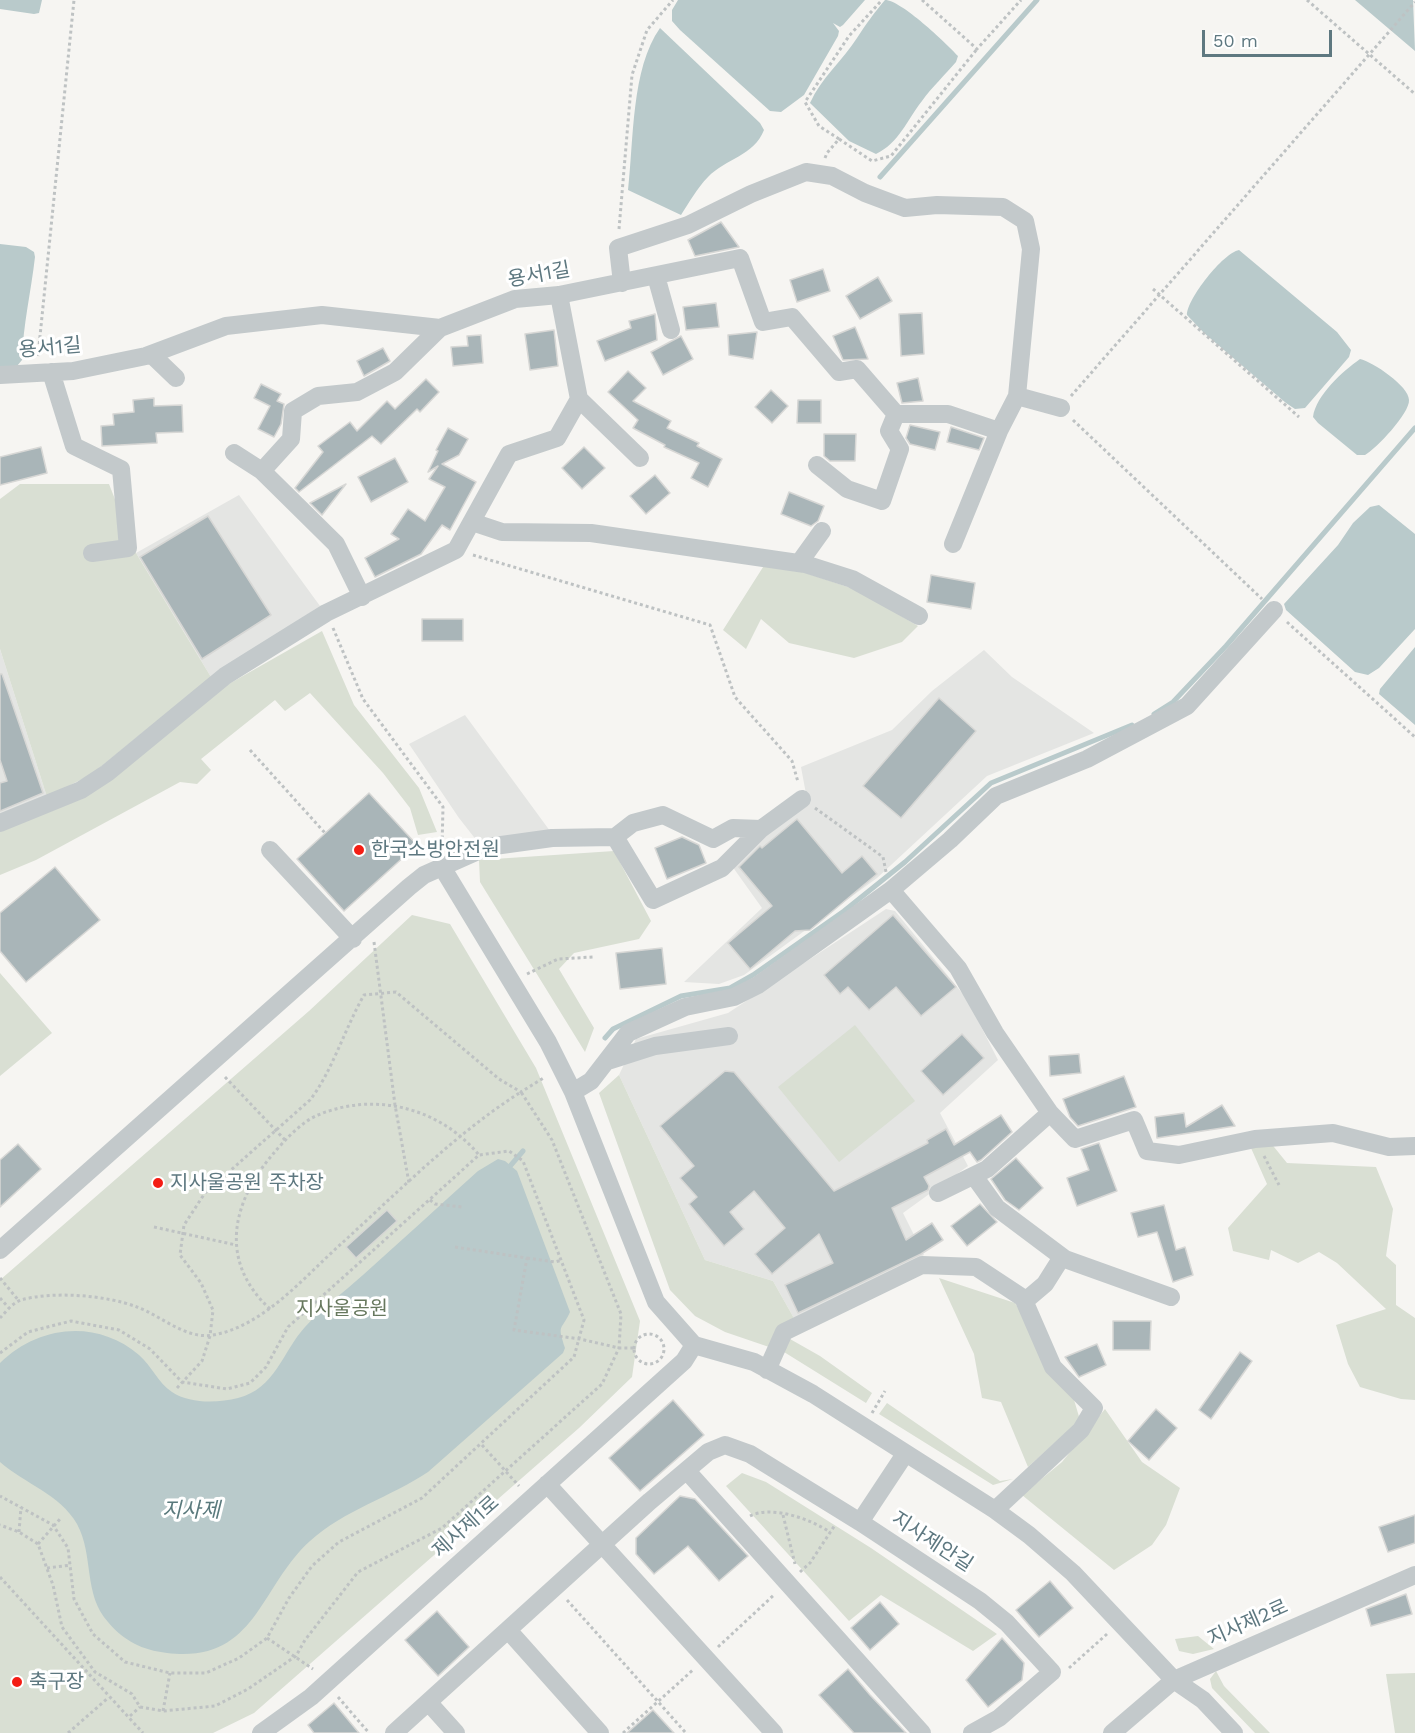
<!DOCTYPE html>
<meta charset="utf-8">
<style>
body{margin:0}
#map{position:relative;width:1415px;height:1733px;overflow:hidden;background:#f6f5f2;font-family:"Work Sans",sans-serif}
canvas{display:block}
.scale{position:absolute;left:1202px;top:30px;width:130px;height:27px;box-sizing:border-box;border:3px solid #5e7880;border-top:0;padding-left:8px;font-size:18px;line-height:21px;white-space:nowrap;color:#5e7880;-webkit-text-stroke:4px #fff;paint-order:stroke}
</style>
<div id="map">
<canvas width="1415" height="1733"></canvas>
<div class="scale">50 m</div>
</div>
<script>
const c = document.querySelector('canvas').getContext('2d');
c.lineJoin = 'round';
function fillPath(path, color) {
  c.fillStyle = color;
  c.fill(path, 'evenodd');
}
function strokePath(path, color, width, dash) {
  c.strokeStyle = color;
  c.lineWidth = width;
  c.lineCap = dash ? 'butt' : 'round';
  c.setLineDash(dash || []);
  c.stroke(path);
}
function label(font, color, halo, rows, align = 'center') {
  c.font = font + ' "Work Sans","Noto Sans KR",sans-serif';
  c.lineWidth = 6;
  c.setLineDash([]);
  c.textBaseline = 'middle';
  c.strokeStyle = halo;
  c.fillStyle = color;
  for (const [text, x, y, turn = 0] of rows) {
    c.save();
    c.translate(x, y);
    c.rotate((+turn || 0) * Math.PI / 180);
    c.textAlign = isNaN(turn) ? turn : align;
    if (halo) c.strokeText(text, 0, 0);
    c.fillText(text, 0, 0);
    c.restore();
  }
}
const built = new Path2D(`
 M239 495 320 606 211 677 136 553Z
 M0 649 47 797 0 815Z
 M984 650 1012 677 1094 733 987 776 877 878 744 975 719 984 684 982 762 908 732 866 806 794 801 767 892 730 932 691Z
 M465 715 550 831 477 841 459 818 409 744Z
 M886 909 895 911 967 999 998 1060 940 1113 968 1166 903 1213 924 1255 795 1320 773 1281 705 1260 619 1075 636 1039 728 1013Z`);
const green = new Path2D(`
 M20 484H109L136 553 211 677 92 774 47 797 0 649V499Z
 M765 564 806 573 857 590 918 626 902 642 854 658 789 643 761 619 746 649 723 630Z
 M322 631 354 705 419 788 437 832 418 835 410 808 383 773 310 693 285 711 275 700 201 759 211 770 197 784 180 782 36 860 0 875V829L97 788 220 689Z
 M614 851 651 921 639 939 574 953 559 969 594 1028 585 1052 480 882 479 860Z
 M412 915 450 924 536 1068 640 1321 632 1377 579 1428 254 1713 213 1733H0V1280L309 1011Z
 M0 973 52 1033 0 1076Z
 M855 1025 915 1101 839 1162 778 1087Z
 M619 1075 705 1260 773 1281 795 1320 772 1348 725 1332 695 1316 670 1290 599 1093Z
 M1270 1142 1287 1163 1376 1167 1393 1209 1386 1256 1396 1265V1305L1415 1318V1400L1401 1399 1360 1387 1348 1364 1336 1325 1386 1309 1337 1263 1319 1252 1298 1263 1271 1250 1269 1260 1233 1251 1228 1228 1267 1184 1251 1148Z
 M939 1278 1015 1303 1072 1393 1080 1420 1028 1467 1001 1402 982 1398 974 1354Z
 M790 1339 820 1356 872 1393 866 1403 784 1352Z
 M887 1403 1000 1481 1013 1479 993 1485 879 1414Z
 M1105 1409 1142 1462 1180 1488 1166 1525 1152 1545 1114 1570 1022 1495 1062 1462Z
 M742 1473 766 1482 871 1548 997 1634 973 1651 881 1595 849 1621 726 1486Z
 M1198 1636 1214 1649 1193 1654 1179 1651 1175 1639Z
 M1216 1671 1224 1686 1270 1733H1255L1212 1688 1210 1679Z
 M1415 1673V1733H1395L1386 1674Z`);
const water = new Path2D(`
 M0 0H42L39 13 34 14 0 9Z
 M678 0H865L843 25 840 27 833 23 839 31 838 36 804 95 781 112 770 111 680 30 672 21V10Z
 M885 0C901 0 946 43 958 56L956 62C945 75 932 87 922 101 907 120 899 143 876 154L849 141 810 103C821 78 843 60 857 38 866 24 874 13 885 0Z
 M1355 0H1413L1415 51Z
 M660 28 760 123 764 130C754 156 725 159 708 177 697 188 689 203 681 215L628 190C634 140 631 69 660 28Z
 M0 244 26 247 34 252 35 257C31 292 23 325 22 360L17 366 0 367Z
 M1239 250 1337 332 1351 350 1349 357 1305 408 1295 409 1286 403 1204 333 1187 315C1187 299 1223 253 1239 250Z
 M1360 359C1373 362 1409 386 1409 400 1410 413 1376 449 1365 455H1357L1318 423 1313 417C1316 395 1343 371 1360 359Z
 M1379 505 1415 534V629L1379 668 1368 675 1355 672 1286 610 1284 604 1338 545 1353 523 1370 507Z
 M1415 647V725L1379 694 1380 689Z
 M498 1159 505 1161 517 1171 570 1312C561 1332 557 1323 565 1348L563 1353 428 1472C391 1497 344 1510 310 1541 259 1587 256 1664 167 1653 142 1650 124 1641 108 1622 83 1595 94 1555 77 1524 60 1494 25 1484 0 1462V1363C39 1325 97 1319 139 1355 152 1366 158 1383 172 1392 190 1404 218 1403 238 1398 275 1389 283 1351 305 1327 322 1308 344 1292 363 1275 401 1241 439 1206 478 1171Z`);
const stream = new Path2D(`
 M880 177 1037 0
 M1154 714 1173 702 1226 646 1415 428
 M605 1038 613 1029 681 996 730 988 753 975 844 911 905 862 991 783 1132 725
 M511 1165 523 1151`);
const building = new Path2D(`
 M721 222 739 247 695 256 688 240Z
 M823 269 830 291 797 302 790 280Z
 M878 277 892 301 860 319 846 296Z
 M716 303 719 327 686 330 683 307Z
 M922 313 924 354 901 356 899 314Z
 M655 314 657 340 605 361 597 341 631 328 629 321Z
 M855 327 868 359 843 360 833 336Z
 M554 330 558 366 530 370 525 334Z
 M757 332 753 359 729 355 728 335Z
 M481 335 483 363 453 366 451 347 468 346 467 336Z
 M681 336 693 359 663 375 651 352Z
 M383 348 390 361 364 376 357 361Z
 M628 371 646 388 633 401 671 421 667 428 699 443 697 446 722 459 708 487 691 478 699 463 664 447 665 445 633 428 638 420 608 392Z
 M918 378 923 401 902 403 897 383Z
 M426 379 439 392 420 412 417 409 381 444 372 436 299 492 295 488 323 452 318 446 350 422 357 431 387 401 395 409Z
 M261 384 281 394 277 401 284 404 281 424 274 437 258 429 270 406 254 398Z
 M771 390 788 406 772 423 755 407Z
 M154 398V406L182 405 183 432 156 433 157 443 102 446 101 426 114 425 113 414 134 412 133 400Z
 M798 400H821V423H797Z
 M910 425 940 432 935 450 910 444 906 438Z
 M951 427 984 438 979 450 947 442Z
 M448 428 468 439 459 455 442 464 476 482 450 530 442 525 421 554 375 577 365 558 399 539 391 534 408 509 425 521 445 487 429 479 438 466 428 472 438 451 436 450Z
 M824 434H856L855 461H830L824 456Z
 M41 447 47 473 0 485V457Z
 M584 447 605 468 582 489 562 468Z
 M395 458 408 482 371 502 358 477Z
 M655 475 670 493 646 514 630 496Z
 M346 484 322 515 310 503Z
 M789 492 824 506 818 521 811 526 781 514Z
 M208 516 271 615 202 659 140 557Z
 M931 575 975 583 971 609 927 602Z
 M422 619H463V641H422Z
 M0 674H2L43 793 0 811V783L7 781 0 760Z
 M939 698 976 731 901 818 863 786Z
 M369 793 417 845 344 911 297 859Z
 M797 819 842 873 862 856 877 874 810 930 795 931 750 969 728 943 772 906 739 867 760 846 762 848Z
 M682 837 699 845 706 863 667 879 655 848Z
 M55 867 100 920 26 982 0 951V913Z
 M893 915 956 987 921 1016 896 987 869 1010 848 987 840 994 824 975Z
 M662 948 666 984 620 989 616 953Z
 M962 1034 984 1058 943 1095 921 1071Z
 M1079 1054 1081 1073 1050 1076 1049 1056Z
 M725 1071 734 1072 834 1191 928 1143 927 1140 946 1129 954 1145 1001 1115 1012 1132 981 1160 977 1162 970 1152 924 1177 929 1186 928 1190 892 1208 906 1240 932 1223 943 1240 921 1254 798 1313 785 1285 833 1263 819 1234 772 1274 755 1254 785 1228 754 1191 730 1212 744 1229 724 1246 689 1204 697 1197 680 1178 694 1166 660 1126Z
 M1124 1076 1136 1107 1078 1126 1070 1117 1063 1099Z
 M1222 1105 1235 1126 1157 1138 1155 1117 1184 1113 1186 1127Z
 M1099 1143 1117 1191 1077 1206 1067 1178 1089 1170 1081 1149Z
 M18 1144 41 1169 0 1207V1160Z
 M1016 1158 1043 1188 1019 1210 1005 1200 991 1179Z
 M980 1204 997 1222 967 1246 951 1226Z
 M1164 1205 1176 1250 1185 1247 1193 1275 1173 1282 1157 1232 1138 1237 1131 1213Z
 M387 1210 397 1221 356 1258 346 1247Z
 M1113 1321H1151L1150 1350H1113Z
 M1097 1344 1106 1365 1079 1377 1065 1357Z
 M1240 1352 1252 1361 1211 1419 1199 1410Z
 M673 1400 704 1435 640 1491 609 1458Z
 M1156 1409 1177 1428 1149 1460 1128 1441Z
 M680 1496 695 1499 748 1556 719 1581 688 1546 654 1574 636 1554V1538Z
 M1415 1515V1543L1388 1552 1379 1527Z
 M1050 1581 1073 1608 1039 1637 1016 1610Z
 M1406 1594 1412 1614 1371 1626 1366 1609Z
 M880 1602 899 1624 870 1650 851 1628Z
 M437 1611 469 1647 438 1676 405 1640Z
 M1002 1638 1024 1663 1022 1680 988 1707 966 1680Z
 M848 1669 870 1695 906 1733H854L819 1695Z
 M334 1703 359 1733H314L308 1725Z
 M653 1710 674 1733H627Z`);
const path = new Path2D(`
 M922 0 977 49 1021 0
 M1307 0 1415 94
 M839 139 819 126 805 102 849 36 882 0
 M825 158 827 153 839 139 872 161 891 156 977 49
 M619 229 632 75 647 30 673 0
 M1153 289 1299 417
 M38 356 74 0
 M1071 396 1415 2
 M1073 420 1262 599
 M473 555 710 625 735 697 792 761 798 782
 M1287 622 1415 737
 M333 628 363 699 443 807 442 847
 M250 750 325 833
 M815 808 883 857 886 872
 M374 942 395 1105 409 1183
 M527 974 558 959 593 957
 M225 1077 285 1140
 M1264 1156 1279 1185
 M430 1200 435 1204 462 1207
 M154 1227 236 1245
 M455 1247 527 1258 514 1330 580 1339 619 1348H634
 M527 1258 555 1262 562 1260
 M0 1278 19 1301
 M0 1298 9 1308
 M270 1309C218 1261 232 1202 273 1154 284 1141 301 1122 318 1115 375 1091 440 1108 479 1155
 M0 1318C6 1312 12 1303 21 1300 53 1291 106 1295 137 1307 160 1315 186 1340 213 1335 264 1326 303 1278 341 1244 397 1193 456 1133 521 1092L552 1140 621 1314 619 1348 602 1384 442 1528 358 1572 305 1640 296 1656 248 1689 215 1706 163 1711 140 1707 132 1694 95 1672 62 1627 53 1585 38 1544 19 1532 0 1525
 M634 1349a15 15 0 1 1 30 0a15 15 0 1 1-30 0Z
 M0 1353 28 1332 71 1321 119 1330 150 1349 182 1382 227 1389 250 1383 266 1367 288 1327 479 1155 509 1151 523 1161 584 1320 574 1357 422 1498 339 1542 312 1566 289 1598 267 1638 239 1658 206 1673H170L125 1662 93 1634 74 1599 68 1548 53 1525 0 1496
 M177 1388 202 1361 210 1336 213 1310 201 1283 180 1255 184 1225 205 1193 310 1100C332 1072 345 1028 364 995L396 992 499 1079 521 1092 545 1077
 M872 1413 885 1391
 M482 1445 519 1486
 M783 1515 795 1564
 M750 1516C772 1505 810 1519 830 1532
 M19 1532 21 1507
 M38 1544 60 1519
 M47 1568 71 1565
 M800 1572 810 1563 835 1525
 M0 1577 143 1733
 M567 1600 686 1733
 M267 1638 313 1669
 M718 1647 775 1594
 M1069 1668 1107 1634
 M338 1697 369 1733
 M163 1711 170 1673
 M130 1716 140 1707
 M68 1733 108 1698
 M623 1733 694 1669`);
const minor = new Path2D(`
 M656 276 671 330
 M622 283 618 248 688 225 751 194 806 172 832 176 865 193 905 208 937 205 1003 207 1025 221 1031 249 1017 396 999 431 953 544
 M151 354 176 378
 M51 372 74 446 121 469 128 548 92 553
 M0 375 73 371 146 356 226 326 322 315 440 328 515 299 559 295 740 258 763 322 792 317 839 372 857 369 896 414H948L999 431
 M1017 396 1061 408
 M579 399 640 458
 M234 453 262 471
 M817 465 847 489 882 501 900 449 889 431 896 414
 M472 522 502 532 591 533 805 564 852 579 919 616
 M799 563 822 531
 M362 597 336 544 262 471 291 439 293 411 318 396 357 392 395 372 440 328
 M0 823 81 790 107 773 225 676 326 613 456 550 509 454 557 438 579 399 559 295
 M615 837 633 823 663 815 713 839 733 828 761 829
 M270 850 353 939
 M442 867 487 847 552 838 615 837 653 900 722 868 761 829 802 799
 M891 890 958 968 995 1033 1050 1113 987 1169 938 1193
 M608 1061 655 1046 729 1036
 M573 1092 591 1081 628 1033 685 1007 734 997 758 985 891 890 950 840 996 796 1087 759 1187 706 1274 610
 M1050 1113 1075 1139 1134 1120 1147 1151 1179 1155 1255 1139 1333 1133 1389 1147 1415 1146
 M974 1176 997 1208 1065 1259 1171 1297
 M0 1250 409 887 424 875 442 867 548 1042 573 1092 656 1302 694 1345 754 1362 813 1394 995 1510 1029 1535 1073 1573 1174 1680 1203 1700 1234 1733
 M1025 1301 1045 1284 1062 1257
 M767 1370 784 1332 922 1265 976 1267 1023 1298 1053 1367 1094 1408 1081 1430 995 1510
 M687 1471 922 1733
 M547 1484 774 1733
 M860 1522 905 1454
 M508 1630 600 1733
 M429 1703 456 1733
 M261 1733 311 1697 684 1361 694 1345
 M394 1733 650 1501 708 1452 725 1445 750 1454 860 1522 980 1601 1007 1623 1052 1672 999 1718 972 1733
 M1112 1733 1174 1680 1415 1575`);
const markers = [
 [359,850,6,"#f41d14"],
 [158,1183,6,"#f41d14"],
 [17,1682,6,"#f41d14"]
];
const streetNames = [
 ["용서1길",539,275,-10],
 ["용서1길",50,348,-5],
 ["제사제1로",466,1527,-42],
 ["지사제안길",932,1542,33],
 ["지사제2로",1248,1623,-24]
];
const poiNames = [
 ["한국소방안전원",371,850],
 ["지사울공원 주차장",170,1183],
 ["축구장",29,1682]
];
const parkNames = [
 ["지사울공원",342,1309]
];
const waterNames = [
 ["지사제",191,1511]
];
fillPath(built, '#e4e5e3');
fillPath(green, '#d9dfd3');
fillPath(water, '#b9cacb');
strokePath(stream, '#b9cacb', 5);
fillPath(building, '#a9b5b8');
strokePath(building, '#d7d7d5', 1.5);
strokePath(path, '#bec2c3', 3, [3, 3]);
strokePath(minor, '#c3c9cb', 18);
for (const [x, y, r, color] of markers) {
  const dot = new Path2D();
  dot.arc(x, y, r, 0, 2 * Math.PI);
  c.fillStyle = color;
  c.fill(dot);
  strokePath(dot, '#fff', 2);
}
label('20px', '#5e7880', '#fff', streetNames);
label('20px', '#5e7880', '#fff', poiNames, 'left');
label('20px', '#67785e', '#fff', parkNames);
label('italic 21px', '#59797c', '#fff', waterNames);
</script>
